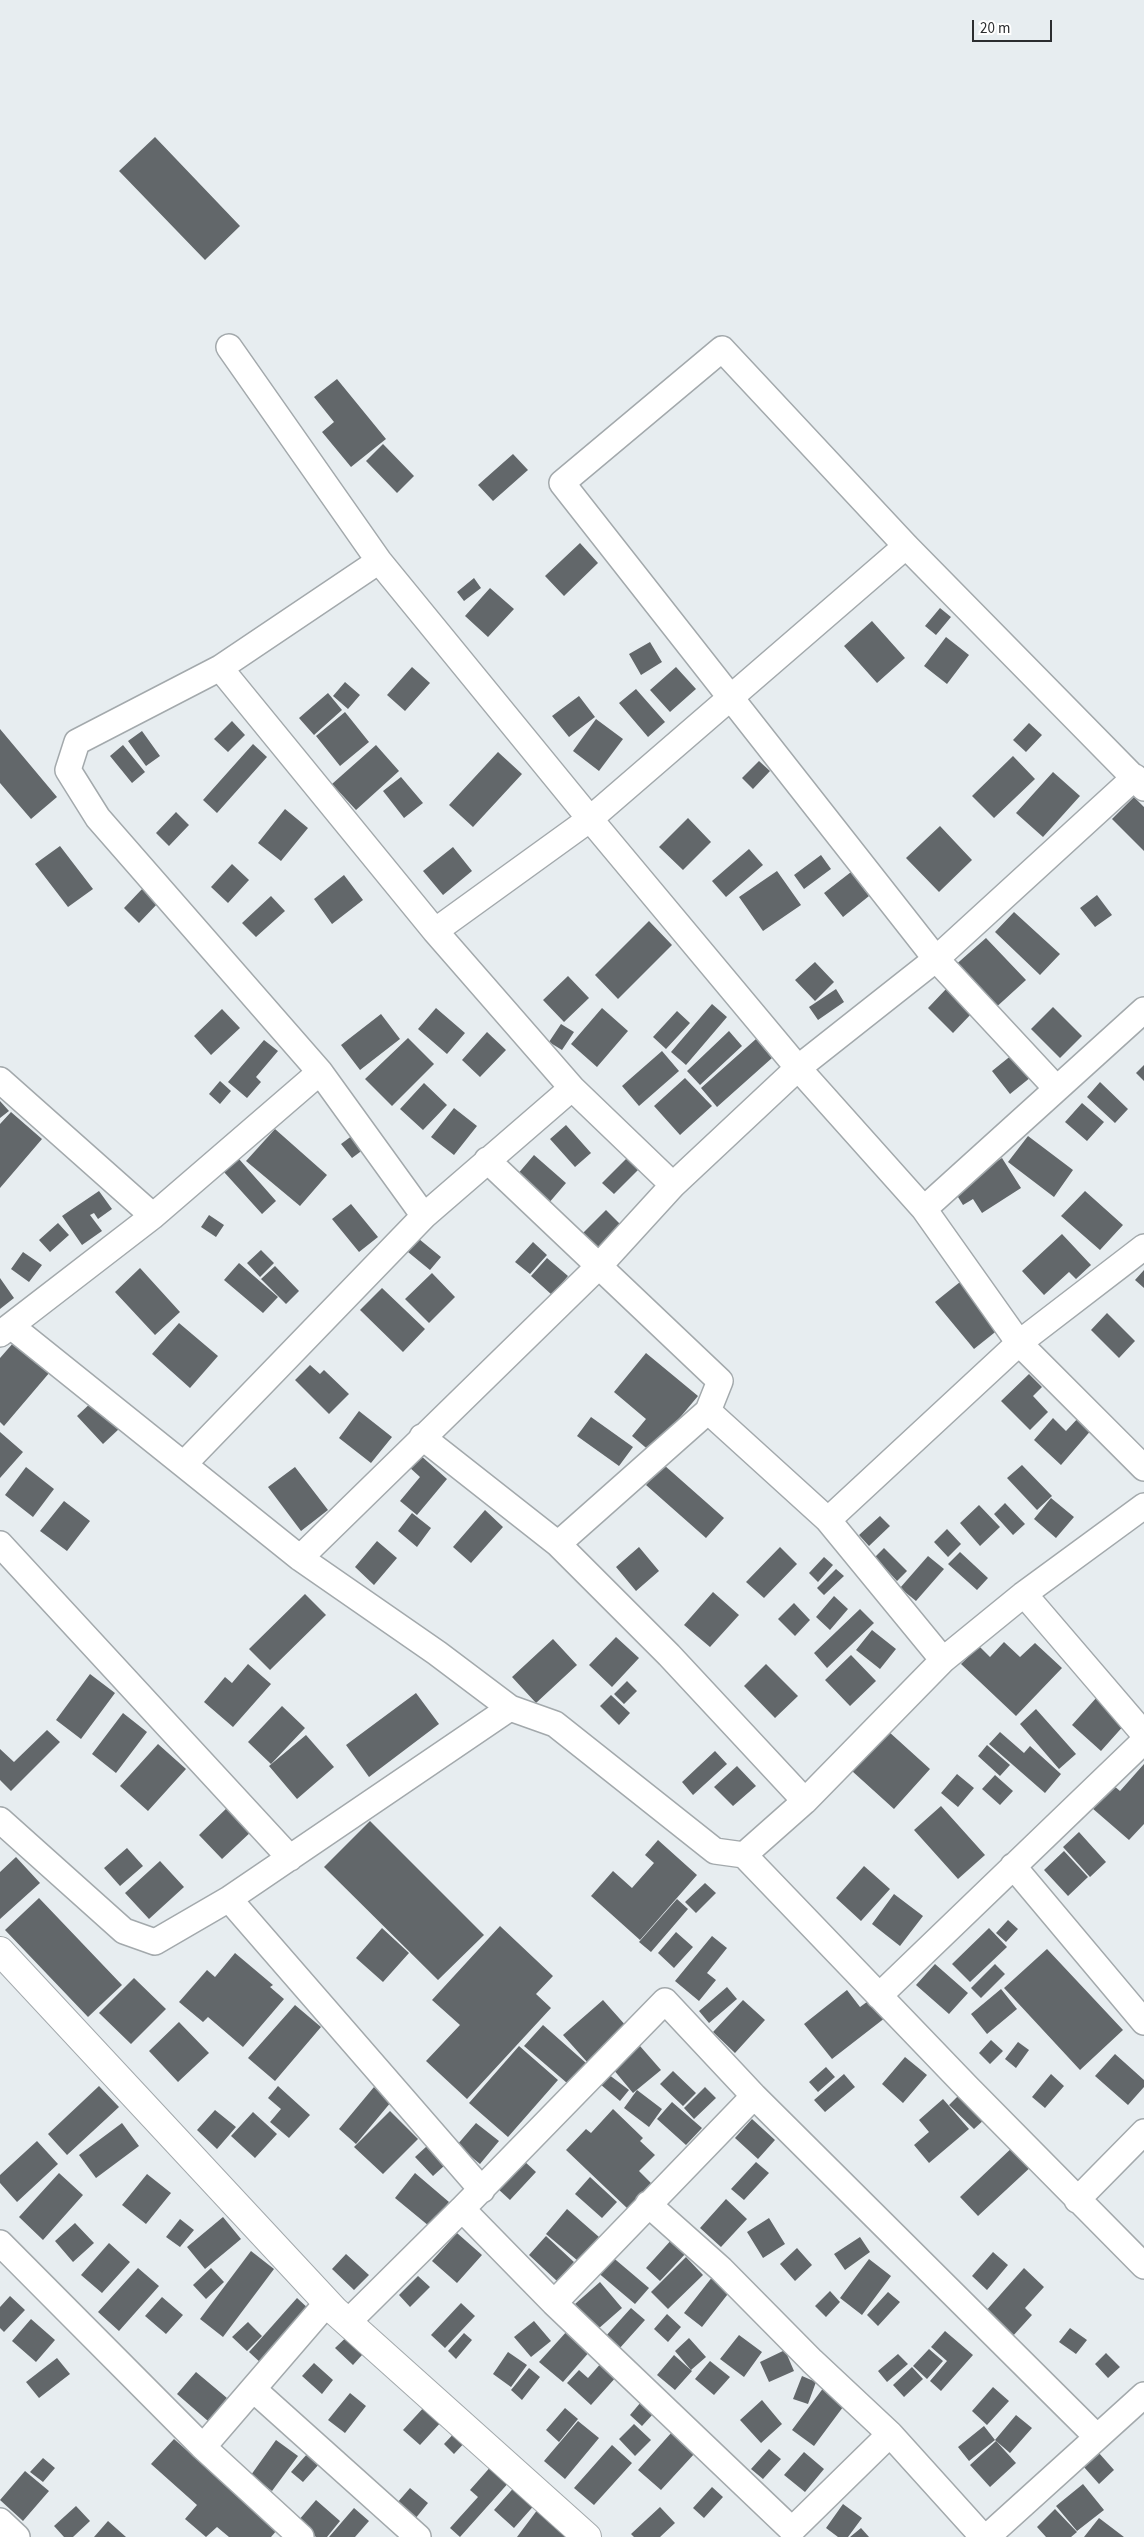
<!DOCTYPE html>
<style>
body{margin:0}
#map{position:relative;width:1144px;height:2537px;overflow:hidden;background:#e7edf0;font-family:"Source Sans 3",sans-serif}
canvas{display:block}
.scale{position:absolute;left:972px;top:20px;width:80px;height:22px;box-sizing:border-box;border:2px solid #2b2d2f;border-top:0;padding-left:6px;font-size:15px;line-height:18px;white-space:nowrap;color:#2b2d2f;-webkit-text-stroke:4px #fff;paint-order:stroke}
</style>
<div id="map">
<canvas width="1144" height="2537"></canvas>
<div class="scale">20 m</div>
</div>
<script>
const c = document.querySelector('canvas').getContext('2d');
c.lineJoin = 'round';
function fillPath(path, color) {
  c.fillStyle = color;
  c.fill(path, 'evenodd');
}
function strokePath(path, color, width, dash) {
  c.strokeStyle = color;
  c.lineWidth = width;
  c.lineCap = dash ? 'butt' : 'round';
  c.setLineDash(dash || []);
  c.stroke(path);
}
const building = new Path2D(`
 M155 137 240 226 205 260 119 171Z
 M337 379 386 439 351 467 322 432 334 422 314 397Z
 M383 444 414 476 397 493 366 461Z
 M513 454 528 470 493 501 478 485Z
 M580 543 598 563 564 596 545 576Z
 M474 578 481 588 464 601 457 592Z
 M490 588 514 609 488 637 465 616Z
 M940 608 951 617 936 635 925 626Z
 M872 621 905 658 877 683 844 646Z
 M946 637 969 655 947 684 924 666Z
 M650 642 662 662 641 675 629 654Z
 M412 667 430 683 405 711 387 695Z
 M676 667 696 689 670 712 650 690Z
 M345 682 360 695 348 709 333 696Z
 M636 689 665 722 648 737 619 703Z
 M328 693 342 710 314 735 299 718Z
 M579 696 595 717 569 737 552 716Z
 M345 712 369 742 340 766 316 736Z
 M596 719 623 739 599 771 573 751Z
 M232 721 245 735 228 752 214 739Z
 M1029 723 1042 735 1026 752 1013 740Z
 M0 729 57 797 31 819 0 783Z
 M142 731 160 756 146 766 128 741Z
 M253 744 267 757 217 813 203 800Z
 M123 745 145 772 132 783 110 756Z
 M376 745 399 771 356 810 332 784Z
 M498 752 522 774 473 827 449 805Z
 M1013 756 1035 779 994 818 972 796Z
 M759 761 770 771 753 789 742 778Z
 M1053 772 1080 796 1043 837 1016 813Z
 M401 777 423 803 404 818 383 791Z
 M1134 797 1144 807V851L1112 819Z
 M285 809 308 828 281 861 258 843Z
 M176 812 189 825 169 846 156 833Z
 M688 818 711 842 683 870 659 847Z
 M940 826 972 860 939 892 906 858Z
 M60 846 93 889 68 907 35 864Z
 M453 847 472 871 443 895 423 871Z
 M749 849 763 865 726 897 712 881Z
 M821 855 831 869 804 889 794 875Z
 M232 864 249 880 228 903 211 887Z
 M777 871 801 905 763 931 739 897Z
 M851 872 869 896 843 917 824 893Z
 M344 875 363 900 332 924 314 899Z
 M143 888 159 902 139 923 124 908Z
 M1097 895 1112 915 1095 927 1080 908Z
 M271 896 285 911 256 937 242 923Z
 M1014 912 1060 954 1040 975 995 932Z
 M649 921 672 945 618 999 595 975Z
 M986 938 1026 980 992 1011 952 968Z
 M815 962 834 982 815 1001 795 980Z
 M568 976 589 998 564 1022 543 1000Z
 M947 988 972 1013 953 1033 928 1008Z
 M836 989 844 1002 818 1020 809 1007Z
 M712 1004 727 1017 686 1065 671 1052Z
 M1053 1007 1082 1036 1060 1058 1031 1029Z
 M436 1008 465 1033 447 1054 418 1029Z
 M602 1008 628 1031 597 1067 571 1044Z
 M222 1009 240 1028 211 1055 194 1036Z
 M677 1011 690 1023 666 1049 653 1037Z
 M381 1014 400 1039 360 1070 341 1045Z
 M561 1024 574 1032 562 1050 549 1042Z
 M729 1031 742 1046 700 1085 687 1071Z
 M487 1032 506 1050 480 1077 462 1060Z
 M408 1038 434 1064 392 1106 365 1079Z
 M756 1039 772 1058 717 1107 701 1088Z
 M264 1040 278 1051 256 1077 261 1082 247 1098 228 1082Z
 M1018 1050 1036 1073 1010 1094 992 1071Z
 M662 1051 679 1071 639 1106 622 1086Z
 M1144 1065V1081L1136 1073Z
 M685 1078 712 1106 680 1135 654 1106Z
 M220 1081 231 1091 220 1104 209 1094Z
 M1100 1082 1128 1109 1115 1123 1087 1097Z
 M424 1083 447 1105 423 1130 400 1109Z
 M0 1101 9 1111 0 1118Z
 M1082 1103 1104 1122 1087 1141 1065 1122Z
 M454 1108 477 1126 454 1155 431 1137Z
 M11 1112 42 1139 0 1188V1124Z
 M566 1125 591 1153 575 1167 550 1139Z
 M275 1129 327 1175 300 1206 246 1161Z
 M357 1132 368 1146 352 1158 341 1144Z
 M1028 1136 1073 1170 1054 1197 1008 1162Z
 M534 1155 566 1183 548 1204 516 1176Z
 M627 1158 638 1170 614 1194 602 1183Z
 M1002 1158 1021 1188 982 1213 973 1199 963 1205 953 1189Z
 M239 1159 276 1201 262 1214 224 1172Z
 M99 1191 112 1209 98 1219 94 1213 90 1215 102 1231 82 1245 62 1216Z
 M1085 1191 1123 1225 1100 1250 1061 1216Z
 M351 1204 378 1237 359 1252 332 1219Z
 M606 1210 624 1228 600 1251 583 1233Z
 M209 1215 224 1225 216 1237 201 1227Z
 M58 1223 69 1235 50 1252 39 1240Z
 M1062 1234 1091 1265 1076 1279 1069 1272 1044 1295 1022 1271Z
 M419 1239 441 1257 430 1270 408 1252Z
 M533 1242 547 1255 530 1274 515 1262Z
 M261 1250 274 1263 260 1277 247 1263Z
 M23 1252 42 1265 29 1282 11 1269Z
 M547 1258 568 1276 552 1295 531 1276Z
 M239 1263 278 1297 263 1313 224 1280Z
 M275 1266 299 1291 286 1304 261 1279Z
 M140 1268 180 1312 155 1335 115 1292Z
 M1144 1270V1288L1135 1280Z
 M432 1273 455 1297 429 1323 405 1299Z
 M0 1278 14 1298 0 1309Z
 M960 1282 999 1329 974 1349 935 1302Z
 M382 1288 425 1329 403 1352 360 1310Z
 M1107 1313 1135 1341 1119 1358 1091 1330Z
 M179 1323 218 1356 190 1388 152 1354Z
 M14 1342 50 1372 4 1426 0 1422V1358Z
 M646 1353 698 1396 651 1452 632 1436 646 1419 614 1392Z
 M310 1365 320 1374 324 1370 349 1394 329 1414 295 1380Z
 M1029 1374 1042 1387 1033 1396 1048 1412 1030 1430 1001 1401Z
 M95 1399 120 1428 103 1444 77 1416Z
 M359 1411 392 1437 371 1463 339 1438Z
 M1080 1416 1093 1428 1061 1465 1034 1440 1053 1418 1066 1431Z
 M591 1417 633 1447 619 1466 577 1436Z
 M0 1432 23 1452 0 1478Z
 M419 1454 447 1479 417 1515 400 1501 420 1477 408 1466Z
 M664 1465 724 1518 706 1538 646 1485Z
 M1022 1465 1052 1496 1037 1510 1007 1478Z
 M26 1467 54 1489 33 1517 5 1495Z
 M295 1467 328 1510 301 1531 268 1487Z
 M1051 1498 1074 1517 1056 1538 1034 1519Z
 M64 1501 90 1521 67 1551 40 1531Z
 M1005 1503 1025 1524 1013 1535 994 1514Z
 M979 1505 1000 1527 980 1546 960 1523Z
 M485 1510 503 1527 471 1563 453 1547Z
 M412 1513 431 1528 417 1547 398 1531Z
 M880 1516 890 1526 869 1546 859 1535Z
 M947 1529 961 1544 948 1557 934 1542Z
 M377 1541 397 1558 374 1585 355 1567Z
 M639 1547 659 1571 636 1591 616 1567Z
 M780 1547 797 1564 764 1598 746 1582Z
 M884 1548 907 1571 897 1581 875 1557Z
 M960 1552 988 1578 977 1590 948 1564Z
 M928 1556 944 1569 916 1601 900 1588Z
 M824 1557 833 1565 818 1582 809 1573Z
 M836 1569 844 1576 824 1595 817 1588Z
 M713 1592 739 1615 710 1647 684 1625Z
 M305 1594 326 1615 270 1670 249 1649Z
 M834 1596 848 1609 830 1630 816 1617Z
 M794 1603 810 1620 795 1636 778 1619Z
 M860 1609 874 1623 827 1668 814 1653Z
 M872 1630 896 1649 880 1669 856 1650Z
 M616 1637 639 1658 612 1687 589 1665Z
 M553 1639 577 1665 536 1703 512 1677Z
 M1004 1642 1020 1657 1035 1643 1062 1668 1016 1716 961 1664 979 1646 990 1657Z
 M851 1655 876 1681 850 1706 825 1680Z
 M248 1664 271 1684 233 1727 204 1702 225 1677 232 1683Z
 M766 1664 798 1696 775 1718 744 1686Z
 M90 1674 115 1693 81 1739 56 1720Z
 M627 1681 637 1691 624 1704 614 1694Z
 M416 1693 439 1724 369 1777 346 1745Z
 M611 1695 630 1713 619 1725 600 1706Z
 M1097 1697 1126 1723 1101 1751 1072 1725Z
 M282 1706 305 1728 271 1764 248 1742Z
 M1036 1709 1076 1754 1059 1769 1020 1724Z
 M123 1713 147 1732 116 1773 92 1754Z
 M47 1730 60 1742 11 1791 0 1780V1749L14 1762Z
 M888 1731 930 1769 894 1809 852 1771Z
 M1000 1732 1024 1753 1030 1746 1061 1774 1045 1793 989 1744Z
 M306 1735 334 1767 297 1799 269 1766Z
 M158 1744 186 1769 148 1811 120 1786Z
 M987 1745 1010 1765 1000 1776 978 1756Z
 M715 1751 727 1764 693 1795 682 1782Z
 M1144 1764V1824L1129 1840 1092 1808 1113 1785 1120 1791Z
 M737 1766 756 1786 733 1806 714 1787Z
 M957 1774 974 1788 958 1807 941 1793Z
 M995 1775 1013 1791 1000 1805 982 1789Z
 M230 1805 253 1830 222 1859 199 1835Z
 M941 1806 985 1855 958 1879 914 1830Z
 M370 1821 484 1935 438 1980 324 1867Z
 M1079 1832 1106 1862 1090 1877 1063 1847Z
 M658 1840 697 1875 640 1940 591 1896 613 1871 632 1888 654 1863 645 1855Z
 M127 1848 143 1866 120 1886 104 1868Z
 M1064 1851 1088 1877 1068 1896 1044 1870Z
 M16 1857 40 1883 0 1919V1872Z
 M160 1861 184 1887 149 1919 125 1893Z
 M864 1866 890 1889 861 1921 836 1898Z
 M705 1883 716 1893 696 1913 685 1902Z
 M894 1894 923 1916 900 1946 872 1924Z
 M39 1898 122 1985 88 2017 5 1930Z
 M677 1899 688 1909 651 1952 639 1942Z
 M1008 1920 1018 1929 1006 1942 996 1933Z
 M500 1926 553 1976 536 1994 551 2008 467 2099 426 2061 460 2025 432 2000Z
 M382 1928 409 1953 383 1982 356 1958Z
 M989 1928 1007 1947 970 1982 952 1964Z
 M676 1932 693 1947 674 1968 658 1953Z
 M712 1936 727 1948 707 1973 716 1980 699 2001 675 1981Z
 M1047 1949 1123 2030 1080 2070 1004 1988Z
 M235 1953 273 1985 270 1987 284 1999 243 2047 208 2017 203 2022 179 2002 207 1970 215 1977Z
 M935 1964 968 1993 949 2014 916 1985Z
 M995 1964 1005 1974 981 1998 971 1988Z
 M134 1978 166 2009 131 2044 99 2013Z
 M727 1987 737 1999 709 2023 699 2011Z
 M1001 1989 1017 2009 987 2034 971 2014Z
 M847 1990 860 2007 875 1996 890 2014 832 2059 804 2024Z
 M603 2000 627 2027 587 2062 563 2035Z
 M743 2000 765 2020 735 2053 713 2032Z
 M295 2005 321 2027 275 2081 248 2058Z
 M179 2022 209 2053 178 2082 149 2051Z
 M543 2025 586 2063 567 2083 524 2046Z
 M991 2040 1003 2051 990 2064 979 2053Z
 M1018 2042 1029 2050 1016 2068 1005 2059Z
 M519 2046 558 2080 508 2137 469 2103Z
 M640 2046 661 2070 633 2093 613 2069Z
 M1115 2054 1144 2080V2087L1128 2105 1095 2076Z
 M905 2057 927 2075 903 2103 882 2084Z
 M826 2067 835 2077 818 2092 809 2082Z
 M673 2071 696 2093 683 2106 660 2084Z
 M608 2074 629 2090 620 2101 600 2084Z
 M844 2074 855 2087 825 2112 814 2100Z
 M1051 2074 1064 2086 1045 2108 1032 2097Z
 M99 2086 119 2107 67 2155 48 2134Z
 M278 2086 310 2115 289 2138 270 2122 281 2109 268 2098Z
 M374 2087 391 2102 356 2144 339 2129Z
 M705 2087 716 2098 694 2119 684 2108Z
 M637 2090 662 2109 649 2127 624 2108Z
 M960 2094 986 2118 974 2129 949 2105Z
 M943 2099 969 2129 929 2163 914 2145 929 2132 919 2120Z
 M672 2102 702 2128 686 2145 657 2119Z
 M613 2109 643 2138 640 2141 655 2155 639 2171 652 2184 628 2209 566 2150 586 2129 591 2133Z
 M215 2110 236 2127 217 2149 197 2130Z
 M390 2111 418 2139 383 2174 354 2147Z
 M253 2112 277 2134 255 2158 231 2136Z
 M752 2119 775 2140 758 2159 735 2138Z
 M122 2123 139 2146 96 2178 79 2155Z
 M476 2123 499 2141 480 2164 457 2145Z
 M37 2141 58 2164 17 2202 0 2183V2175Z
 M1016 2144 1034 2164 978 2216 960 2197Z
 M427 2146 445 2165 433 2176 415 2157Z
 M523 2160 536 2172 510 2200 497 2188Z
 M756 2162 769 2173 744 2200 731 2189Z
 M59 2173 83 2195 43 2240 19 2217Z
 M415 2173 449 2202 429 2226 395 2198Z
 M147 2174 171 2193 146 2224 122 2205Z
 M590 2177 617 2202 602 2218 575 2194Z
 M726 2199 747 2219 721 2247 700 2228Z
 M567 2209 599 2237 578 2261 546 2234Z
 M223 2217 241 2239 205 2269 187 2247Z
 M769 2218 785 2244 763 2258 747 2232Z
 M180 2219 194 2230 180 2247 166 2237Z
 M75 2223 94 2243 73 2262 55 2241Z
 M457 2233 482 2255 457 2283 432 2261Z
 M546 2236 574 2262 557 2281 529 2255Z
 M860 2237 870 2252 845 2270 834 2254Z
 M673 2238 688 2251 660 2281 646 2268Z
 M109 2243 130 2262 102 2293 81 2275Z
 M797 2248 812 2265 795 2281 780 2264Z
 M251 2251 274 2269 223 2337 200 2319Z
 M993 2252 1008 2265 987 2290 972 2276Z
 M346 2254 369 2275 354 2290 332 2269Z
 M610 2255 649 2288 635 2304 596 2271Z
 M686 2257 703 2275 668 2309 651 2292Z
 M869 2259 891 2276 862 2315 840 2298Z
 M138 2268 159 2286 119 2331 98 2312Z
 M211 2268 224 2282 206 2299 193 2285Z
 M1024 2268 1044 2287 1025 2308 1032 2315 1012 2337 984 2313Z
 M418 2276 430 2287 410 2307 399 2295Z
 M713 2276 731 2290 702 2327 684 2313Z
 M600 2282 622 2308 598 2329 575 2304Z
 M830 2291 840 2302 826 2317 815 2306Z
 M888 2292 900 2302 878 2326 867 2315Z
 M10 2296 25 2310 4 2332 0 2328V2307Z
 M162 2297 183 2315 166 2334 145 2316Z
 M297 2298 310 2310 262 2364 249 2352Z
 M461 2303 475 2316 445 2348 431 2335Z
 M631 2308 645 2320 619 2349 605 2337Z
 M667 2314 681 2327 668 2342 654 2329Z
 M31 2319 55 2340 36 2362 12 2341Z
 M534 2321 551 2341 531 2357 514 2337Z
 M248 2322 262 2336 247 2351 232 2337Z
 M1070 2328 1087 2340 1076 2354 1059 2342Z
 M355 2329 371 2345 353 2365 335 2348Z
 M568 2330 591 2350 563 2382 539 2362Z
 M945 2331 973 2355 941 2391 930 2381 947 2361 931 2347Z
 M464 2333 472 2340 456 2359 448 2351Z
 M739 2335 762 2352 744 2377 720 2359Z
 M689 2338 706 2357 691 2370 675 2351Z
 M929 2349 943 2361 927 2379 913 2366Z
 M785 2350 794 2371 769 2382 760 2362Z
 M508 2352 527 2365 511 2387 493 2374Z
 M1106 2353 1120 2367 1108 2378 1095 2364Z
 M898 2354 908 2364 887 2382 878 2371Z
 M674 2355 692 2371 675 2390 657 2375Z
 M57 2358 70 2374 39 2398 26 2382Z
 M710 2361 730 2377 714 2395 695 2379Z
 M602 2362 617 2376 591 2405 567 2383 579 2370 588 2378Z
 M314 2363 333 2380 322 2394 302 2376Z
 M912 2367 923 2379 904 2397 893 2385Z
 M529 2368 540 2377 522 2400 511 2390Z
 M196 2372 227 2398 208 2421 177 2394Z
 M802 2376 816 2382 808 2404 793 2399Z
 M824 2387 846 2403 814 2446 792 2430Z
 M993 2387 1009 2401 987 2425 972 2411Z
 M350 2393 366 2406 345 2433 328 2420Z
 M762 2400 782 2424 761 2443 740 2420Z
 M641 2402 654 2413 642 2426 630 2415Z
 M426 2405 443 2420 420 2445 403 2430Z
 M565 2408 578 2419 559 2442 546 2430Z
 M1016 2415 1032 2428 1010 2453 995 2440Z
 M578 2421 599 2438 565 2479 544 2461Z
 M634 2424 651 2440 635 2456 619 2439Z
 M984 2426 995 2440 969 2461 958 2447Z
 M458 2429 468 2439 454 2454 444 2444Z
 M672 2432 695 2453 661 2490 638 2470Z
 M174 2439 277 2530 271 2537H229L217 2527 206 2537 185 2519 197 2505 151 2464Z
 M276 2440 298 2456 272 2491 251 2475Z
 M996 2441 1016 2463 990 2487 970 2465Z
 M1091 2444 1114 2470 1099 2484 1076 2458Z
 M612 2445 632 2463 594 2505 574 2488Z
 M769 2449 781 2459 763 2479 751 2469Z
 M804 2452 824 2469 805 2492 784 2475Z
 M308 2453 320 2463 303 2482 291 2472Z
 M43 2458 55 2468 43 2482 30 2472Z
 M493 2464 511 2480 460 2537 450 2528 478 2497 470 2490Z
 M25 2471 49 2491 23 2521 0 2500Z
 M518 2483 538 2501 514 2528 494 2510Z
 M1083 2484 1104 2510 1077 2531 1056 2506Z
 M712 2487 723 2497 704 2518 693 2508Z
 M410 2488 428 2503 415 2519 397 2503Z
 M316 2500 340 2521 327 2537H316L298 2521Z
 M843 2504 862 2518 848 2537H838L826 2528Z
 M76 2506 90 2521 73 2537H64L54 2526Z
 M660 2507 675 2523 660 2537H634L631 2534Z
 M354 2508 369 2521 355 2537H329Z
 M538 2509 569 2537H517Z
 M1055 2509 1077 2532 1071 2537H1046L1037 2527Z
 M1099 2518 1124 2537H1084Z
 M108 2521 126 2537H94Z
 M861 2528 869 2537H850Z`);
const minor = new Path2D(`
 M229 347 379 561 590 819 798 1068 924 1209 1019 1343 1144 1468
 M220 668 435 931 572 1088
 M435 931 590 819 906 546
 M320 1072 98 818 68 770 77 742 220 668 379 561
 M0 1080 153 1216
 M1056 1088 936 959 562 483 722 349 906 546 1144 788
 M487 1160 720 1381 708 1411
 M924 1209 1144 1010
 M11 1326 300 1558 437 1653 510 1708 555 1724 715 1851 744 1855 805 1801 943 1660 1024 1594 1144 1506
 M0 1334 153 1216 320 1072 424 1216 572 1088 673 1185 798 1068 936 959 1135 777
 M422 1437 558 1544 669 1655 805 1801
 M184 1464 424 1216
 M828 1520 1019 1343 1144 1247
 M0 1544 290 1858
 M558 1544 708 1411 828 1520 943 1660
 M300 1558 599 1266 673 1185
 M1024 1594 1144 1734
 M0 1820 124 1931 155 1942 229 1899 510 1708
 M744 1855 967 2087 1144 2266
 M1013 1866 1144 2022
 M229 1899 482 2190
 M879 1996 1144 1741
 M1077 2200 1144 2132
 M648 2204 721 2269 812 2361 890 2434 983 2537
 M462 2209 665 2001 754 2096
 M0 2243 203 2447 301 2537
 M554 2303 754 2096 1096 2436
 M348 2322 462 2209 554 2303 792 2530 890 2434
 M253 2389 418 2537
 M203 2447 327 2303
 M0 2521 17 2537
 M987 2537 1144 2395`);
const tertiary = new Path2D(`
 M0 1951 335 2311 587 2537`);
fillPath(building, '#62676a');
strokePath(minor, '#a3a9ac', 28);
strokePath(tertiary, '#a3a9ac', 30);
strokePath(minor, '#fff', 25);
strokePath(tertiary, '#fff', 28);
</script>
